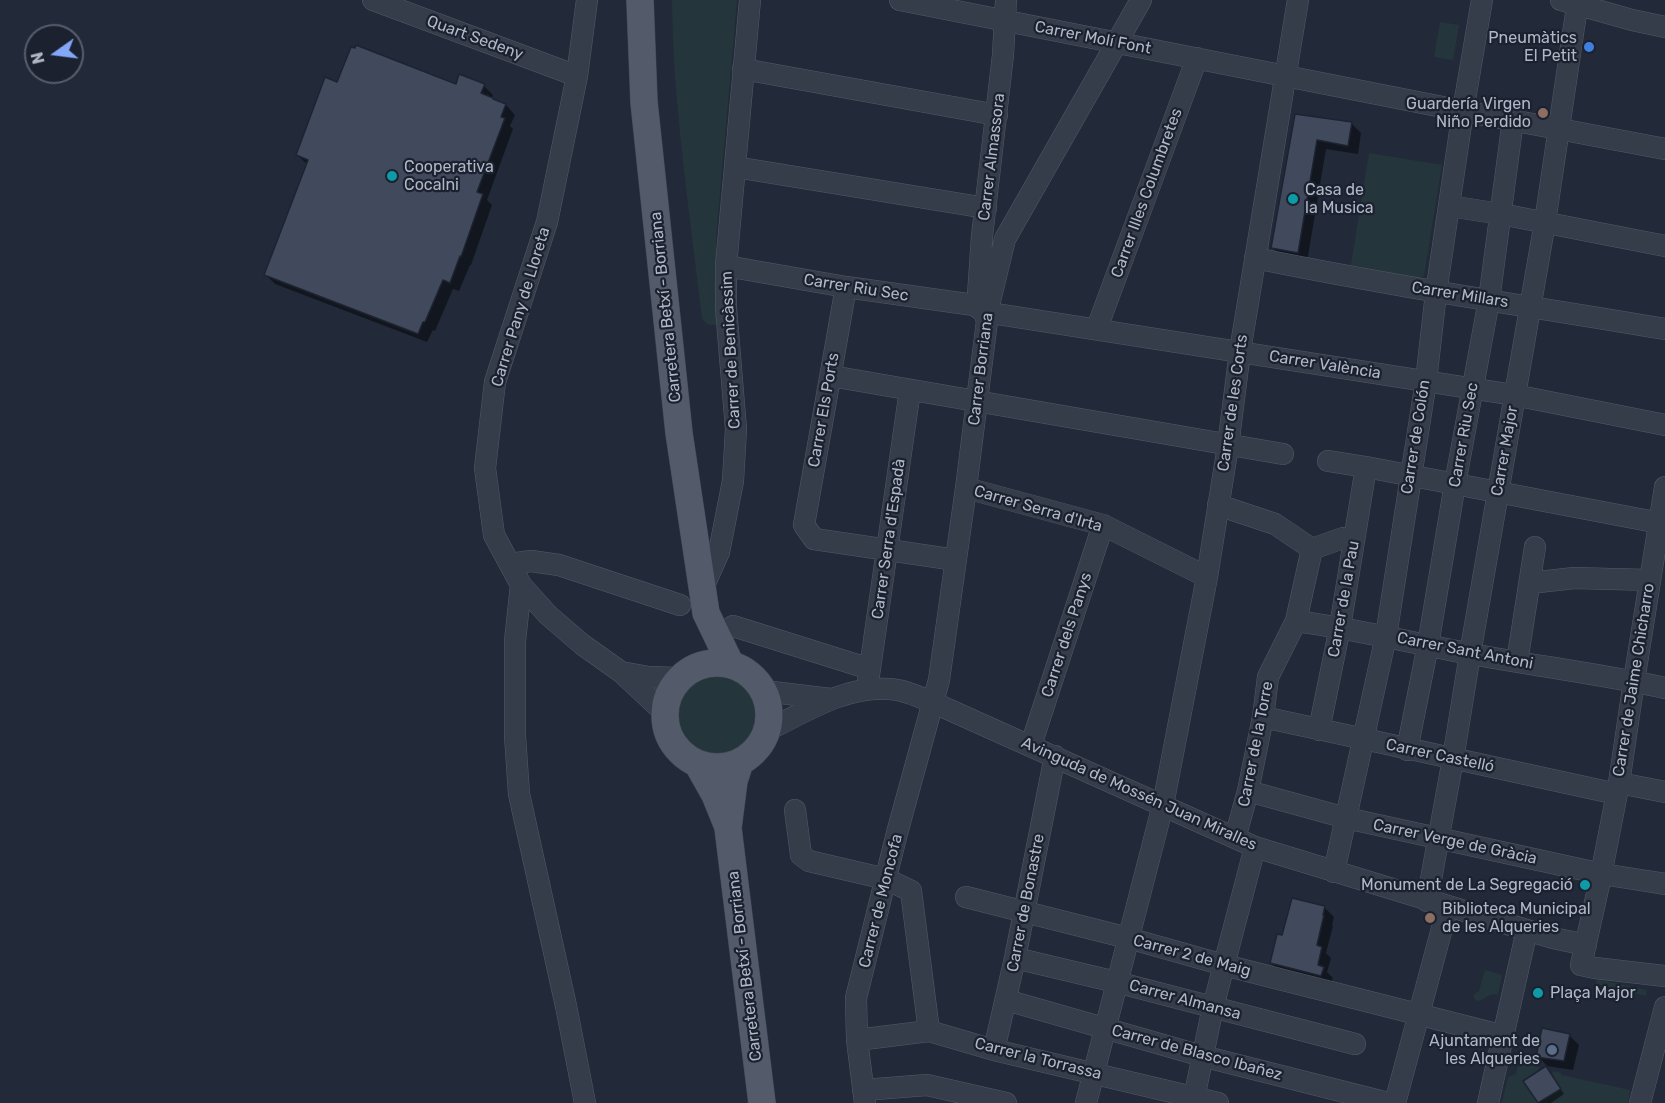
<!DOCTYPE html>
<meta charset="utf-8">
<style>
body{margin:0}
#map{position:relative;width:1665px;height:1103px;overflow:hidden;background:#222a3a;font-family:Rubik,sans-serif}
canvas{display:block}
.north{position:absolute;left:24px;top:24px;width:60px;height:60px;box-sizing:border-box;background:#1b212f;border:2px solid #575d6b;border-radius:50%;rotate:256deg;font-size:16px;font-weight:700;line-height:24px;text-align:center;color:#b0b7c6}
.north::after{content:'';display:block;margin:auto;width:21px;height:27px;background:#84a6f7;clip-path:polygon(50% 0,100% 100%,50% 72%,0 100%)}
</style>
<div id="map">
<canvas width="1665" height="1103"></canvas>
<div class="north">N</div>
</div>
<script>
const c = document.querySelector('canvas').getContext('2d');
c.lineJoin = 'round';
function fillPath(path, color) {
  c.fillStyle = color;
  c.fill(path, 'evenodd');
}
function strokePath(path, color, width, dash) {
  c.strokeStyle = color;
  c.lineWidth = width;
  c.lineCap = dash ? 'butt' : 'round';
  c.setLineDash(dash || []);
  c.stroke(path);
}
function label(font, color, halo, rows, align = 'center') {
  c.font = font + ' Rubik,sans-serif';
  c.lineWidth = 4.5;
  c.setLineDash([]);
  c.textBaseline = 'middle';
  c.strokeStyle = halo;
  c.fillStyle = color;
  for (const [text, x, y, turn = 0] of rows) {
    c.save();
    c.translate(x, y);
    c.rotate((+turn || 0) * Math.PI / 180);
    c.textAlign = isNaN(turn) ? turn : align;
    if (halo) c.strokeText(text, 0, 0);
    c.fillText(text, 0, 0);
    c.restore();
  }
}
const green = new Path2D(`
 M672 0H737L716 238 717 324C710 326 706 325 702 318 690 213 673 106 672 0Z
 M1440 22 1459 25 1453 60 1434 57Z
 M1369 153 1442 165 1424 276 1420 278 1351 265Z
 M673 716a44 44 0 1 1 88 0a44 44 0 1 1-88 0Z
 M1485 970 1502 975 1498 995C1488 992 1486 1000 1477 1001L1474 998V995L1479 991Z
 M1597 979 1647 990 1646 996 1596 984Z
 M1519 1062 1539 1067 1538 1071 1524 1081 1538 1103H1502L1508 1077 1516 1074Z
 M1553 1071 1561 1073V1075L1630 1090 1628 1103H1540L1561 1089 1552 1075Z`);
const shadow = new Path2D(`
 M338 84 484 86 493 95 492 99 495 101 506 105 515 115 510 126 513 129 487 200 492 205 471 265H470L459 291 453 289 435 331 433 330 427 342 275 284 266 275 308 165 297 155Z
 M1296 115 1352 124 1361 133 1358 154 1326 149 1307 262 1282 257 1273 248Z
 M1324 907 1334 917 1332 925 1333 926 1326 953 1331 958 1327 972 1333 978 1330 985 1281 973 1271 963 1283 937Z
 M1569 1035 1579 1045 1573 1070 1547 1066 1538 1056Z
 M1546 1068 1564 1094 1551 1103H1539L1526 1081Z`);
const building = new Path2D(`
 M356 45 456 84 459 74 485 84 481 93 493 98V99L506 104 501 117 505 118 477 192 483 194 461 257 460 256 450 283 443 280 425 322H423L418 334 264 275 308 160 296 155 325 77 337 82 351 47 355 48Z
 M1295 114 1352 122 1348 146 1317 140 1298 253 1271 248Z
 M1292 898 1325 906 1323 915H1324L1317 945 1322 947 1318 965 1324 967 1321 976 1270 963 1277 934 1282 935Z
 M1542 1028 1570 1034 1564 1061 1536 1057Z
 M1546 1066 1561 1089 1538 1103 1523 1081Z`);
const minor = new Path2D(`
 M373 0 577 76
 M587 0 577 76 547 222 495 382 485 468 494 535 521 585 548 615 583 645 621 672 665 713
 M900 0 1463 111 1665 149
 M1561 0 1632 20 1665 27
 M743 69 997 115
 M735 167 986 208
 M1449 206 1501 214 1665 246
 M1255 258C1391 286 1528 306 1665 329
 M726 266 846 287 974 305 984 312 1514 395 1665 425
 M846 287 804 525 814 539 956 560
 M984 312 990 301 1005 239 1141 0
 M1097 328 1197 58
 M831 376 1283 454
 M1328 461 1366 467 1665 524
 M1665 487 1634 681 1619 783 1600 880 1581 965 1595 968 1665 976
 M966 488 1103 525 1207 577
 M1218 505 1275 524 1312 549 1296 621 1268 677 1263 717 1248 791 1235 838
 M1312 549 1343 538 1354 540
 M510 564 531 561 559 565 680 605
 M1530 583 1574 578 1650 580
 M521 585 515 641V736L519 794 566 1006 585 1103
 M703 588 719 552 733 481 736 429 726 308V266L750 0
 M1296 621C1355 629 1413 643 1471 654 1536 666 1601 674 1665 688
 M733 626 870 669
 M1517 662 1535 547
 M621 672 649 677 681 678
 M867 689 910 390
 M764 691 831 699
 M1263 717 1617 794
 M768 730C805 712 845 686 888 689 903 689 919 697 932 702L1255 847 1553 938 1586 945
 M1319 730 1340 627 1366 467
 M1031 745 1103 525
 M1407 750 1428 645 1455 484 1489 300 1513 120
 M1619 783 1665 792
 M1248 791 1346 818 1602 874 1665 884
 M795 810 801 855 809 861 886 879 911 891 929 1031
 M1334 872 1386 636 1426 381 1436 293 1463 111 1482 0
 M966 897 1128 938 1224 965 1504 1036
 M1427 901 1453 759 1470 654 1545 222 1578 0
 M1015 958 1116 982 1355 1044
 M1006 1000 1202 1056 1388 1103
 M857 1040 929 1031 994 1050 1218 1103
 M994 1050 1015 958 1055 756
 M863 1090 927 1085 1006 1103
 M865 1103 857 1040 856 998 897 833 939 680 966 488 987 321 978 295 982 236 1003 55 1006 0
 M1086 1103 1163 805 1207 577 1228 446 1240 351 1298 0
 M1193 1103 1213 1007 1255 847
 M1395 1103 1448 906
 M1488 1103 1527 930
 M1640 1103 1665 1007`);
const major = new Path2D(`
 M640 0 644 102 679 433 706 613 731 665
 M665 715a52 52 0 1 1 104 0a52 52 0 1 1-104 0Z
 M740 762 734 781 728 828 762 1103
 M697 763 715 795 728 827`);
const markers = [
 [1589,47,6,"#3f7fe0"],
 [1543,113,6,"#8d6e63"],
 [392,176,6,"#0f9aa8"],
 [1293,199,6,"#0f9aa8"],
 [1585,885,6,"#0f9aa8"],
 [1430,918,6,"#8d6e63"],
 [1538,993,6,"#0f9aa8"],
 [1552,1050,6,"#5c6f8a"]
];
const streetNames = [
 ["Quart Sedeny",475,38,20],
 ["Carrer Molí Font",1093,38,11],
 ["Carrer Almassora",992,157,-83],
 ["Carrer Illes Columbretes",1147,193,-70],
 ["Carrer Riu Sec",856,288,9],
 ["Carrer Millars",1460,295,9],
 ["Carrer Pany de Lloreta",521,307,-73],
 ["Carretera Betxí - Borriana",666,307,-96],
 ["Carrer de Benicàssim",731,350,-93],
 ["Carrer València",1325,365,9],
 ["Carrer Borriana",981,369,-83],
 ["Carrer de les Corts",1233,403,-82],
 ["Carrer Els Ports",824,410,-80],
 ["Carrer Riu Sec",1464,435,-80],
 ["Carrer de Colón",1416,437,-81],
 ["Carrer Major",1505,451,-80],
 ["Carrer Serra d'Irta",1038,509,16],
 ["Carrer Serra d'Espadà",889,539,-82],
 ["Carrer de la Pau",1344,599,-80],
 ["Carrer dels Panys",1067,635,-72],
 ["Carrer Sant Antoni",1465,651,11],
 ["Carrer de Jaime Chicharro",1634,680,-81],
 ["Carrer de la Torre",1256,744,-79],
 ["Carrer Castelló",1440,756,12],
 ["Avinguda de Mossén Juan Miralles",1139,794,24],
 ["Carrer Verge de Gràcia",1455,842,12],
 ["Carrer de Moncofa",881,901,-76],
 ["Carrer de Bonastre",1026,903,-79],
 ["Carrer 2 de Maig",1192,956,15],
 ["Carretera Betxí - Borriana",745,966,-97],
 ["Carrer Almansa",1185,1000,15],
 ["Carrer de Blasco Ibañez",1197,1053,15],
 ["Carrer la Torrassa",1038,1059,14]
];
const poiNames = [
 ["Pneumàtics",1577,38],
 ["El Petit",1577,56],
 ["Guardería Virgen",1531,104],
 ["Niño Perdido",1531,122],
 ["Cooperativa",404,167,"left"],
 ["Cocalni",404,185,"left"],
 ["Casa de",1305,190,"left"],
 ["la Musica",1305,208,"left"],
 ["Monument de La Segregació",1573,885],
 ["Biblioteca Municipal",1442,909,"left"],
 ["de les Alqueries",1442,927,"left"],
 ["Plaça Major",1550,993,"left"],
 ["Ajuntament de",1540,1041],
 ["les Alqueries",1540,1059]
];
fillPath(green, '#24363b');
fillPath(shadow, '#0007');
fillPath(building, '#41495c');
strokePath(building, '#1d2331', 1.5);
strokePath(minor, '#535a68', 22);
strokePath(major, '#3f4553', 28);
strokePath(minor, '#353c4a', 21);
strokePath(major, '#535b6a', 27);
for (const [x, y, r, color] of markers) {
  const dot = new Path2D();
  dot.arc(x, y, r, 0, 2 * Math.PI);
  c.fillStyle = color;
  c.fill(dot);
  strokePath(dot, '#1b212f', 2);
}
label('16px', '#b0b7c6', '#1b212f', streetNames);
label('16px', '#b0b7c6', '#1b212f', poiNames, 'right');
</script>
